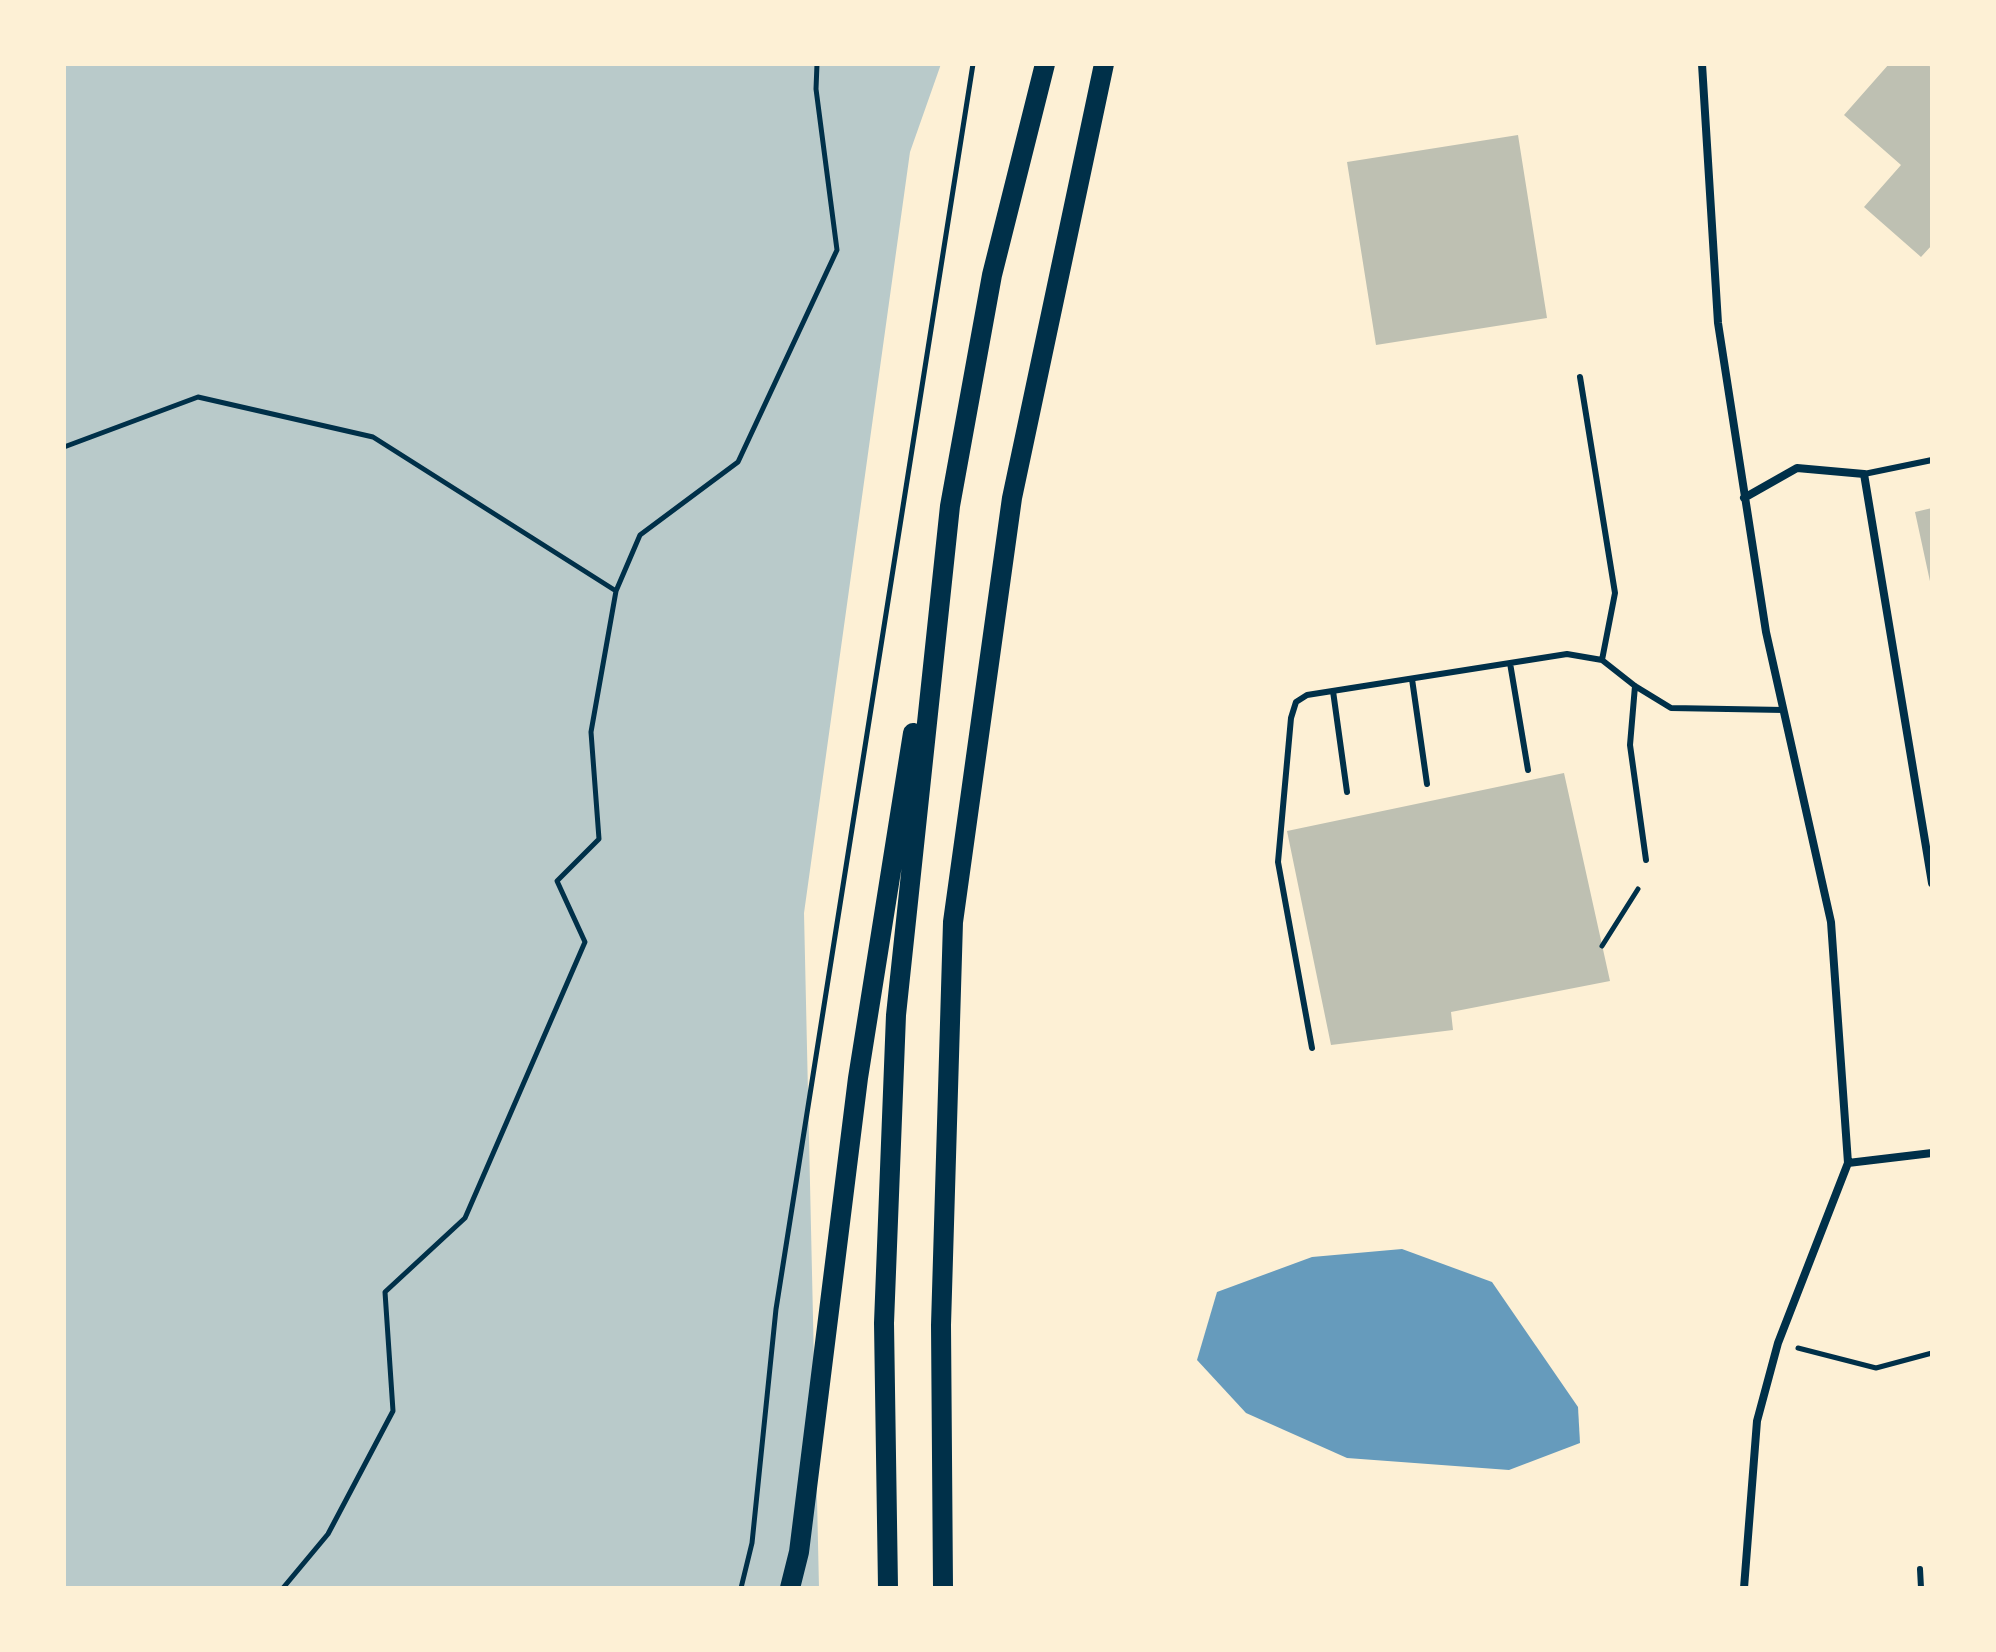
<!DOCTYPE html>
<style>
body{margin:0}
#map{position:relative;width:1996px;height:1652px;overflow:hidden;background:#fdf0d5;font-family:"PT Sans Narrow",sans-serif}
canvas{display:block}
.frame{position:absolute;inset:0;border:66px solid #fdf0d5;pointer-events:none}
</style>
<div id="map">
<canvas width="1996" height="1652"></canvas>
<div class="frame"></div>
</div>
<script>
const c = document.querySelector('canvas').getContext('2d');
c.lineJoin = 'round';
function fillPath(path, color) {
  c.fillStyle = color;
  c.fill(path, 'evenodd');
}
function strokePath(path, color, width, dash) {
  c.strokeStyle = color;
  c.lineWidth = width;
  c.lineCap = dash ? 'butt' : 'round';
  c.setLineDash(dash || []);
  c.stroke(path);
}
const green = new Path2D(`
 M64 64H941L910 152 804 913 819 1588H64Z`);
const water = new Path2D(`
 M1402 1249 1492 1282 1578 1407 1580 1443 1509 1470 1347 1458 1246 1413 1197 1360 1217 1292 1312 1257Z`);
const building = new Path2D(`
 M1889 64H1927L1932 68V245L1921 257 1864 207 1901 165 1844 115Z
 M1518 135 1547 318 1376 345 1347 162Z
 M1932 508V586H1931L1915 512Z
 M1564 773 1610 981 1451 1012 1453 1030 1331 1045 1287 831Z`);
const path = new Path2D(`
 M64 447 198 397 373 437 616 591
 M1602 946 1638 889
 M1798 1348 1876 1368 1932 1353
 M283 1588 328 1534 393 1411 385 1292 465 1218 585 942 557 881 599 839 591 732 616 591 640 535 738 462 837 250 816 89 817 64
 M741 1588 752 1543 776 1309 973 64`);
const service = new Path2D(`
 M1580 377 1615 593 1602 660
 M1864 474 1932 460
 M1510 663 1528 770
 M1412 679 1427 784
 M1635 686 1630 745 1646 860
 M1333 691 1347 792
 M1312 1048 1278 862 1291 718 1296 702 1307 695 1567 654 1602 660 1635 686 1671 708 1784 710
 M1920 1569 1921 1588`);
const minor = new Path2D(`
 M1702 64 1718 323 1766 632 1831 922 1848 1163 1778 1343 1757 1421 1744 1588
 M1744 498 1797 468 1864 474 1932 883
 M1848 1163 1932 1153`);
const primary = new Path2D(`
 M790 1588 799 1552 858 1078 913 733
 M888 1588 884 1323 896 1015 950 506 992 275 1045 64
 M943 1588 941 1325 953 922 1012 498 1104 64`);
fillPath(green, '#b9caca');
fillPath(water, '#669bbc');
fillPath(building, '#bec0b2');
strokePath(path, '#003049', 5);
strokePath(service, '#003049', 6);
strokePath(minor, '#003049', 8);
strokePath(primary, '#003049', 20);
</script>
